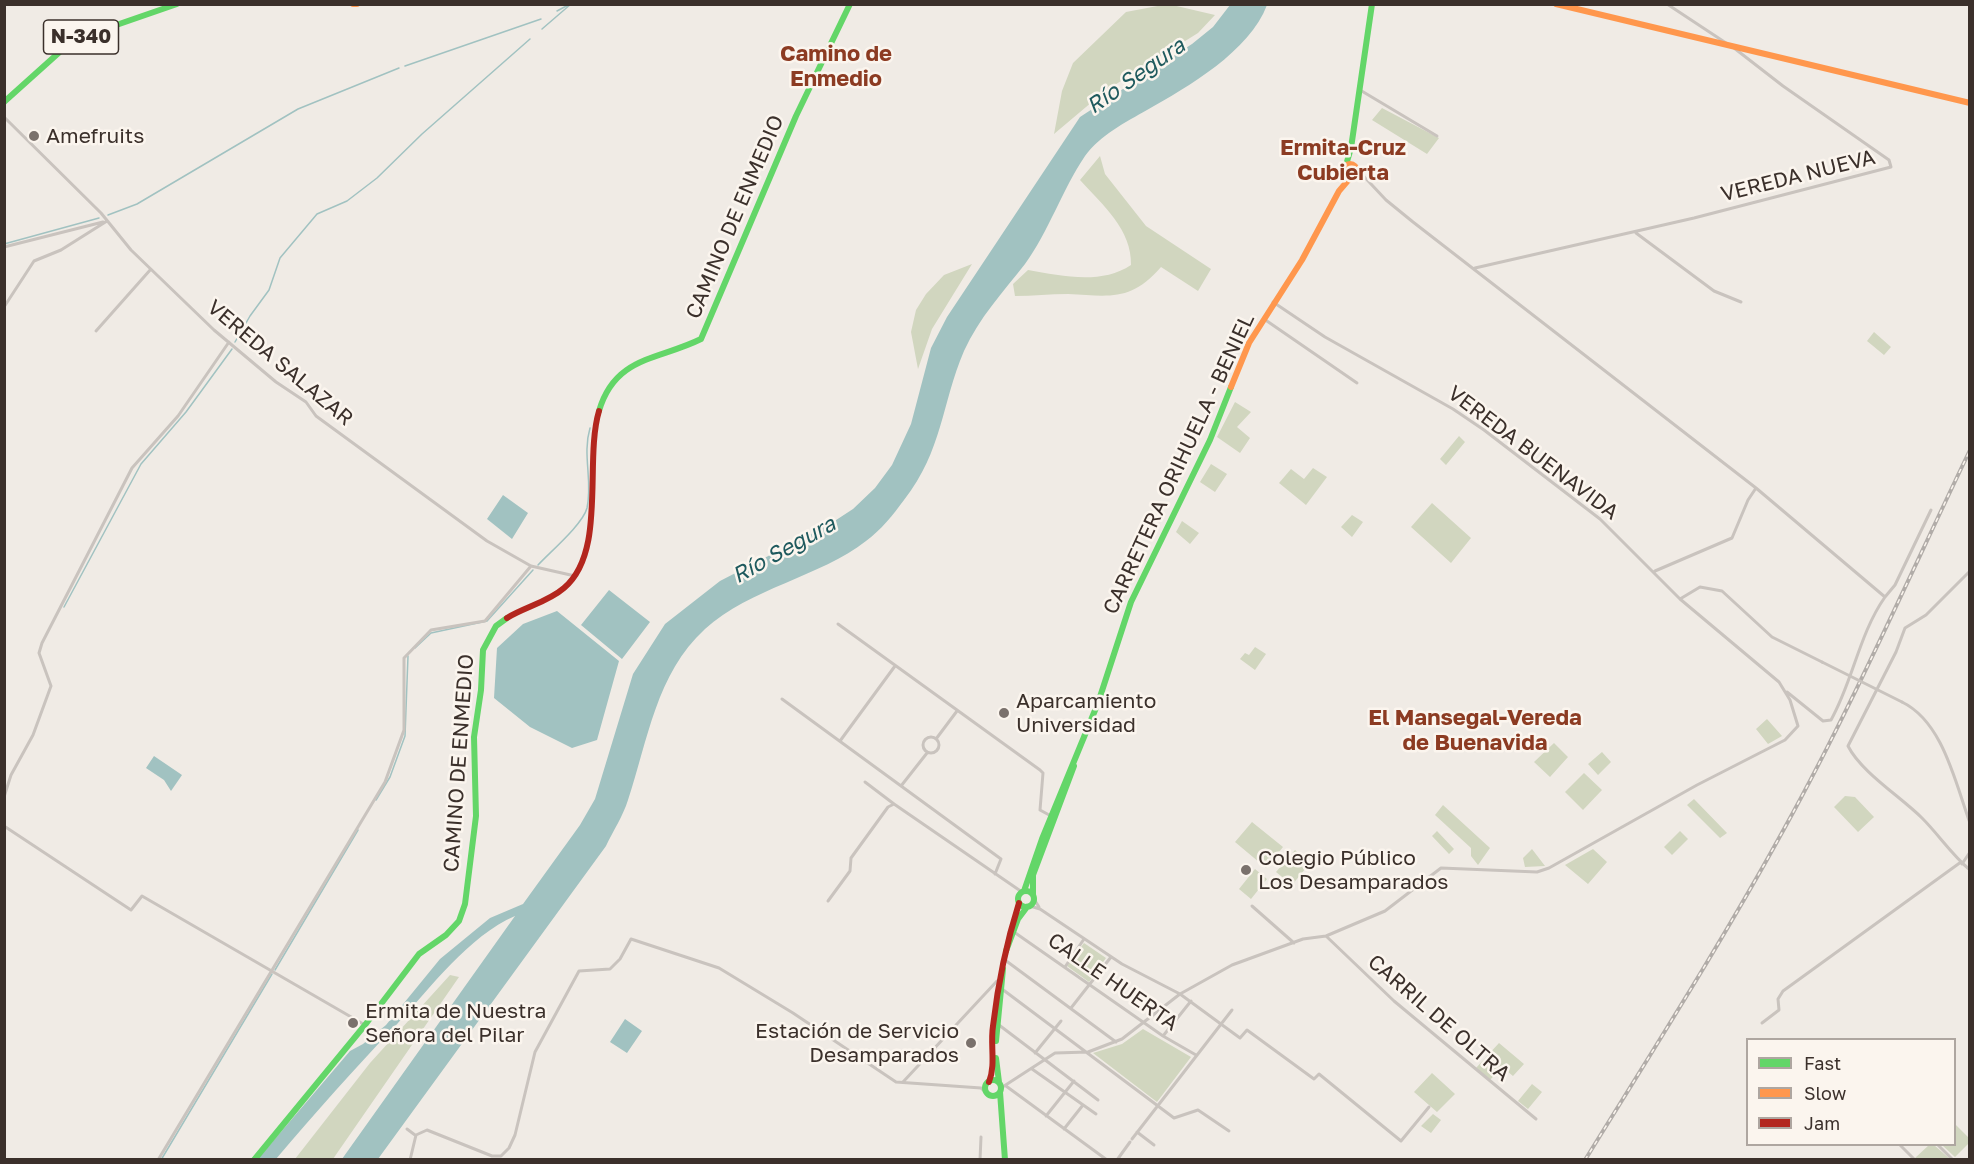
<!DOCTYPE html>
<meta charset="utf-8">
<style>
body{margin:0}
#map{position:relative;width:1974px;height:1164px;overflow:hidden;background:#f0ebe5;font-family:"Golos Text",sans-serif}
canvas{display:block}
.frame{position:absolute;inset:0;border:6px solid #3b302b;pointer-events:none}
.legend{position:absolute;left:1746px;top:1038px;width:210px;height:108px;box-sizing:border-box;background:#fbf5ee;border:2px solid #aea6a0;margin:0;padding:8px 10px;list-style:none;font-size:18px;color:#3b302b}
.legend li{display:flex;align-items:center;gap:12px;height:30px}
.legend b{width:30px;border:2px solid #aea6a0}
</style>
<div id="map">
<canvas width="1974" height="1164"></canvas>
<div class="frame"></div>
<ul class="legend">
<li><b style="height:8px;background:#63d668"></b>Fast</li>
<li><b style="height:8px;background:#ff974d"></b>Slow</li>
<li><b style="height:8px;background:#b3261e"></b>Jam</li>
</ul>
</div>
<script>
const c = document.querySelector('canvas').getContext('2d');
c.lineJoin = 'round';
function fillPath(path, color) {
  c.fillStyle = color;
  c.fill(path, 'evenodd');
}
function strokePath(path, color, width, dash) {
  c.strokeStyle = color;
  c.lineWidth = width;
  c.lineCap = dash ? 'butt' : 'round';
  c.setLineDash(dash || []);
  c.stroke(path);
}
function label(font, color, halo, rows, align = 'center') {
  c.font = font + ' "Golos Text",sans-serif';
  c.lineWidth = 5;
  c.setLineDash([]);
  c.textBaseline = 'middle';
  c.strokeStyle = halo;
  c.fillStyle = color;
  for (const [text, x, y, turn = 0] of rows) {
    c.save();
    c.translate(x, y);
    c.rotate((+turn || 0) * Math.PI / 180);
    c.textAlign = isNaN(turn) ? turn : align;
    if (halo) c.strokeText(text, 0, 0);
    c.fillText(text, 0, 0);
    c.restore();
  }
}
const green = new Path2D(`
 M1168 4 1215 15 1198 33 1105 91 1054 134 1062 91 1073 63 1126 12Z
 M1382 108 1439 138 1427 154 1372 120Z
 M1100 156 1105 174 1146 226 1211 269 1198 291 1161 267C1131 302 1109 296 1068 294 1050 294 1033 296 1015 296L1013 284 1028 270C1062 276 1101 285 1131 265 1132 230 1103 205 1080 180Z
 M972 264 932 329 918 369 911 332 916 310 926 294 944 275Z
 M1874 332 1891 347 1884 355 1867 341Z
 M1235 402 1251 412 1237 427 1250 438 1240 453 1217 437Z
 M1459 436 1465 442 1446 465 1440 459Z
 M1211 464 1227 474 1215 492 1200 482Z
 M1313 468 1327 477 1306 505 1279 483 1291 469 1304 479Z
 M1432 503 1471 538 1451 563 1411 527Z
 M1352 515 1363 522 1352 537 1341 527Z
 M1182 521 1199 533 1190 544 1176 532Z
 M1255 647 1266 654 1255 670 1240 659 1245 653 1249 655Z
 M1767 719 1782 736 1768 744 1756 729Z
 M1554 743 1568 757 1550 777 1534 762Z
 M1602 752 1611 762 1598 775 1588 764Z
 M1584 773 1602 790 1583 810 1565 792Z
 M1845 796 1855 797 1874 817 1858 832 1834 807Z
 M1694 799 1727 833 1720 838 1687 805Z
 M1443 805 1490 848 1478 865 1471 856V848L1435 815Z
 M1252 822 1283 847 1266 868 1235 842Z
 M1437 831 1454 849 1449 854 1432 836Z
 M1680 831 1688 839 1672 855 1664 847Z
 M1532 849 1545 866 1525 867 1523 858Z
 M1593 849 1607 862 1588 884 1565 865Z
 M1295 850 1310 863 1292 885 1276 872Z
 M1255 869 1267 879 1251 899 1239 889Z
 M1084 943 1106 958 1089 982 1067 966Z
 M450 975 459 977 333 1159H295L370 1063Z
 M1143 1029 1191 1057 1157 1102 1093 1053 1122 1044Z
 M1499 1043 1524 1064 1513 1076 1502 1067 1490 1080 1476 1068Z
 M1432 1073 1455 1094 1437 1112 1414 1092Z
 M1532 1084 1542 1092 1528 1109 1518 1101Z
 M1433 1114 1441 1120 1431 1133 1421 1126Z
 M1955 1124 1970 1139 1969 1143 1955 1157 1942 1145 1954 1144Z
 M1929 1145H1934L1950 1159H1917L1915 1158Z`);
const water = new Path2D(`
 M1230 5H1267C1250 51 1188 87 1147 110 1126 122 1100 135 1085 156 1062 190 1049 231 1025 264 1003 292 979 318 964 351 941 405 943 450 904 500 893 515 881 530 866 541 820 577 750 588 705 629 656 674 648 740 628 800 623 816 613 831 606 846L378 1159H342L515 916C469 936 431 987 398 1023 355 1068 316 1112 276 1159L257 1160 350 1051 363 1044 386 1025 440 959 490 918 523 904 580 825 595 799 633 674 665 624 720 581 830 524 853 509 875 488 892 465 911 424 931 348 947 317 1080 117 1192 44 1213 27Z
 M503 495 528 513 512 539 487 519Z
 M609 590 650 622 622 659 581 625Z
 M557 611 619 661 597 740 572 748 530 727 494 698 497 648 523 624Z
 M154 756 182 775 171 791 164 780 146 768Z
 M625 1019 642 1031 627 1053 610 1042Z`);
const stream = new Path2D(`
 M557 11 570 4
 M542 29 571 4
 M405 66 541 19
 M108 215 137 204 298 109 399 68
 M4 244 99 218
 M235 342 250 316 269 290 280 258 317 214 347 201 377 178 422 134 530 39
 M538 565C550 552 583 524 587 508 593 481 582 455 590 428
 M64 607 141 464 186 412 232 349
 M415 648 431 633 487 621 533 570
 M376 800 390 777 405 736 408 656
 M275 970 358 830
 M161 1160 272 974`);
const street = new Path2D(`
 M1667 4 1726 43
 M1360 90 1437 136
 M4 117 101 213 131 250 214 330 276 382 306 402 316 416 487 541 531 566 575 576
 M1356 168 1386 200 1413 222 1756 488 1748 500 1732 538 1655 571
 M1354 176 1363 178
 M1636 233 1714 291 1741 302
 M4 247 103 222
 M1475 268 1694 218 1891 167 1889 160 1783 86 1734 48
 M4 307 34 261 61 250 107 221
 M1264 319 1357 383
 M96 331 151 269
 M1756 488 1885 597 1895 585 1931 510
 M1970 571 1926 615 1905 628 1896 652 1848 746C1861 772 1901 797 1922 818 1939 835 1951 854 1970 870
 M1680 599 1700 587 1722 591 1772 637 1822 662
 M838 624 1040 770 1043 773 1040 810 1051 816
 M1787 692 1823 721 1831 720C1853 681 1859 634 1885 597
 M782 699 1001 859 995 874
 M1902 702C1943 722 1955 782 1970 823
 M923 745a8 8 0 1 1 16 0a8 8 0 1 1-16 0Z
 M936 739 957 711
 M840 741 895 666
 M865 782 894 804
 M901 786 927 753
 M4 797 11 775 33 735 51 686 39 653 42 643 132 468 178 416 229 342
 M4 826 131 910 142 896 365 1025
 M1962 864 1970 852
 M1034 899 1039 907
 M828 901 850 871 851 858 888 807 894 804 1022 892
 M1030 906 1040 909 1122 964 1180 994 1240 1038 1247 1030 1314 1079 1319 1074 1401 1141 1429 1107
 M1252 906 1294 943
 M1014 932 1163 1036 1196 1055
 M1326 936 1394 1001 1536 1119
 M1005 960 1116 1042
 M1065 967 1084 939
 M1002 989 1174 1118 1198 1110 1229 1131
 M1071 1008 1111 957
 M1762 1023 1779 1010 1778 999 1783 991 1961 862
 M999 1025 1098 1100
 M1163 1036 1191 1001
 M1035 1053 1061 1021
 M1032 1069 1096 1114
 M903 1082 997 981
 M1006 1086 1107 1160
 M1001 1088 1055 1053 1088 1052 1122 1039 1180 994 1232 965 1303 939 1326 936 1385 911 1441 868 1537 872 1549 868 1697 785 1785 740 1798 726 1790 700 1779 682 1680 599 1600 519 1484 430 1453 409 1325 337 1273 302
 M1046 1116 1074 1081
 M407 1129 415 1135
 M1064 1129 1083 1105
 M1137 1132 1154 1145
 M1132 1139 1232 1010
 M1899 1144 1915 1160
 M1937 1144 1953 1160
 M158 1160 385 782 404 730V658L431 630 485 621 531 566
 M410 1160 416 1135 427 1130 492 1156H501L509 1148 515 1135 535 1052 579 971 610 969 620 959 631 939 719 968 793 1013 896 1082 981 1088 987 1093
 M980 1160 981 1137
 M1117 1160 1130 1142`);
const fast = new Path2D(`
 M4 102 73 40 177 4
 M1346 165 1351 148 1372 4
 M599 411C615 356 659 360 701 339L796 116 850 4
 M1018 899a8 8 0 1 1 16 0a8 8 0 1 1-16 0Z
 M1024 891 1042 839 1098 703 1131 602 1210 440 1231 387
 M1033 895V875L1074 766
 M1006 951 1018 919 1027 907
 M996 1041 1003 969
 M996 1058 999 1082
 M985 1088a8 8 0 1 1 16 0a8 8 0 1 1-16 0Z
 M1000 1092 1005 1160
 M254 1160 365 1025 419 954 446 935 459 921 465 904 476 816 474 737 481 690 483 650 496 626 507 618`);
const slow = new Path2D(`
 M353 4H357
 M1556 4 1970 103
 M1343 171a7 7 0 1 1 14 0a7 7 0 1 1-14 0Z
 M1231 387 1249 343 1302 260 1339 191 1351 177`);
const jam = new Path2D(`
 M507 618C525 607 548 602 564 588 607 552 584 461 599 411
 M989 1082C996 1064 990 1045 993 1026 998 983 1006 944 1019 903`);
const rail = new Path2D(`
 M1585 1160C1653 1050 1722 942 1784 829 1852 706 1909 577 1970 450`);
const streetBridge = new Path2D(`
 M1822 662 1902 702`);
const markers = [
 [34,136,6,"#7a716c"],
 [1004,713,6,"#7a716c"],
 [1246,870,6,"#7a716c"],
 [353,1023,6,"#7a716c"],
 [971,1043,6,"#7a716c"]
];
const shields = [
 [81,37,75]
];
const shieldNames = [
 ["N-340",81,37]
];
const poiNames = [
 ["Amefruits",46,136],
 ["Aparcamiento",1016,701],
 ["Universidad",1016,725],
 ["Colegio Público",1258,858],
 ["Los Desamparados",1258,882],
 ["Ermita de Nuestra",365,1011],
 ["Señora del Pilar",365,1035],
 ["Estación de Servicio",959,1031,"right"],
 ["Desamparados",959,1055,"right"]
];
const streetNames = [
 ["VEREDA NUEVA",1798,176,-14],
 ["CAMINO DE ENMEDIO",735,217,-67],
 ["VEREDA SALAZAR",280,363,40],
 ["VEREDA BUENAVIDA",1533,453,37],
 ["CARRETERA ORIHUELA - BENIEL",1179,464,-65],
 ["CAMINO DE ENMEDIO",459,763,-86],
 ["CALLE HUERTA",1113,982,35],
 ["CARRIL DE OLTRA",1439,1018,41]
];
const neighbourhoodNames = [
 ["Camino de",836,54],
 ["Enmedio",836,79],
 ["Ermita-Cruz",1343,148],
 ["Cubierta",1343,173],
 ["El Mansegal-Vereda",1475,718],
 ["de Buenavida",1475,743]
];
const waterNames = [
 ["Río Segura",1136,76,-35],
 ["Río Segura",784,550,-29]
];
fillPath(green, '#d1d6bf');
fillPath(water, '#a1c2c1');
strokePath(stream, '#a1c2c1', 1.5);
strokePath(street, '#c9c3be', 3);
strokePath(fast, '#63d668', 6);
strokePath(slow, '#ff974d', 6);
strokePath(jam, '#b3261e', 6);
strokePath(rail, '#b1aca8', 4);
strokePath(rail, '#fbf5ee', 1.5, [4.5]);
strokePath(streetBridge, '#c9c3be', 3);
for (const [x, y, r, color] of markers) {
  const dot = new Path2D();
  dot.arc(x, y, r, 0, 2 * Math.PI);
  c.fillStyle = color;
  c.fill(dot);
  strokePath(dot, '#fbf5ee', 2);
}
for (const [x, y, w] of shields) {
  const box = new Path2D();
  box.roundRect(x - w / 2, y - 17, w, 34, 4.5);
  c.fillStyle = '#fbf5ee';
  c.fill(box);
  strokePath(box, '#3b302b', 1.5);
}
label('bold 20px', '#3b302b', null, shieldNames);
label('21px', '#3b302b', '#fbf5ee', poiNames, 'left');
label('21px', '#3b302b', '#fbf5ee', streetNames);
label('bold 22px', '#8c3b22', '#fbf5ee', neighbourhoodNames);
label('italic 22px', '#1f5a5e', '#fbf5ee', waterNames);
</script>
